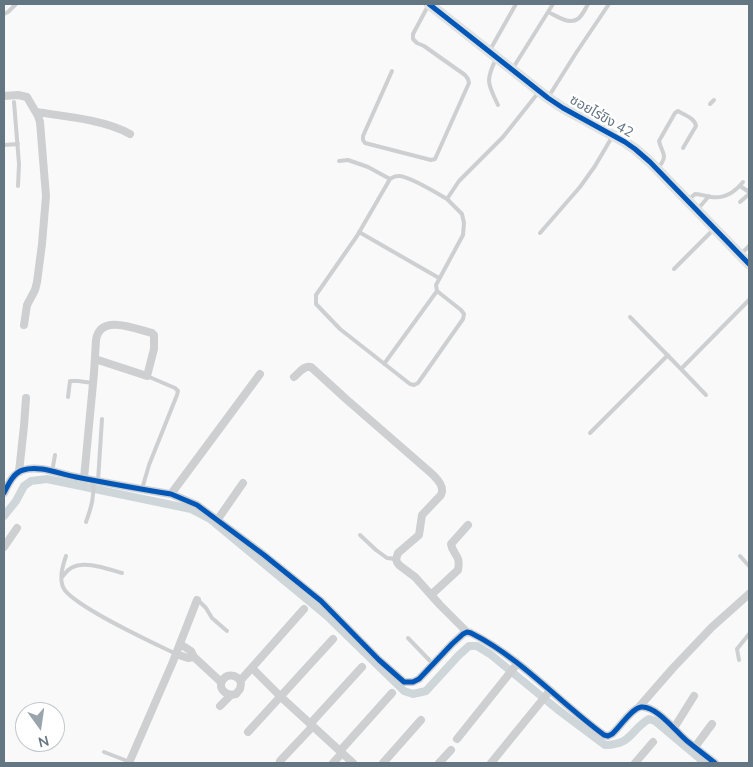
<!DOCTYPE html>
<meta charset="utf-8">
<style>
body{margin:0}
#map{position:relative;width:753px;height:767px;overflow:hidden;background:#f9f9f9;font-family:"Nunito Sans",sans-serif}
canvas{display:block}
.frame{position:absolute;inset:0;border:5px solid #657683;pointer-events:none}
.north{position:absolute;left:15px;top:702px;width:50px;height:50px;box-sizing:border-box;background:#fff;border:1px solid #c1c8cd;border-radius:50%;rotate:166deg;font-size:14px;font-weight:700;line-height:20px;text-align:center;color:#657683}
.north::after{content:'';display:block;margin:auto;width:18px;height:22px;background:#99a4ac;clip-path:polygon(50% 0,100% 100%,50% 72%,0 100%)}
</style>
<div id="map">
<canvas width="753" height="767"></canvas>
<div class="frame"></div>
<div class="north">N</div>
</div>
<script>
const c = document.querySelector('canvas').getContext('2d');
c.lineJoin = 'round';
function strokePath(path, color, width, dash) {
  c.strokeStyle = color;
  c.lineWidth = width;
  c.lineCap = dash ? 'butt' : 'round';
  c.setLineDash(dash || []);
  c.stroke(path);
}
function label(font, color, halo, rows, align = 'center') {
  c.font = font + ' "Nunito Sans","Noto Sans Thai",sans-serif';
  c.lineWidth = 5;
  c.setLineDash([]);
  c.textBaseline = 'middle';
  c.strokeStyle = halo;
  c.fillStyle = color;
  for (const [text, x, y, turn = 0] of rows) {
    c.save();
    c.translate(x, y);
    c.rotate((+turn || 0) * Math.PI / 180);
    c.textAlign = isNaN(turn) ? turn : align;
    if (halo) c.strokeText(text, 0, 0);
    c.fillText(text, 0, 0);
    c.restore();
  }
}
const canal = new Path2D(`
 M4 516 16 501 24 486 31 481 47 479 191 509 210 519 327 616 404 691 413 694 426 691 458 656 469 646H477L490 654 557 709 605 745C632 745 630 730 649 719L655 721 705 763`);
const lane = new Path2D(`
 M548 12C557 16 570 26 579 18 583 14 586 8 588 4
 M4 14 8 12 16 4
 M490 50 516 4
 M496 59C485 81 488 84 498 105
 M513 68 553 4
 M392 71 363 136V140L365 143 431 160 435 159 469 83 468 79 465 75 424 46 417 43 413 39V34L428 6
 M549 96 576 53 609 4
 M14 102 19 164 18 186
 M710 104 714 100
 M4 145 18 144
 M339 161 348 160 368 167 390 179
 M658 168C669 155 662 154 659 141L675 113 678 111C684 115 695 118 696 126L683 148
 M740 186 749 192
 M447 199C437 193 407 175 398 176 394 176 393 177 390 179L357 236 316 295V304L340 329 410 384 414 385 418 383 463 319 464 314 461 310 437 291 436 285 463 235 464 223 462 214 447 199 459 181 503 137 538 93
 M688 200 695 194C701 194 705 196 711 197 724 199 735 192 743 182
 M740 202 749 194
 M697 210 709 196
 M359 232 439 278
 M540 233 580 187 595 166 612 137
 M742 253 749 246
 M674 269 713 230
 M630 317 681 369
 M384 364 437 291
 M706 395 681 369 749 300
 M68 397 70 381H78L93 383
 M590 433 668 355
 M52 472 55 455
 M98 481 102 419
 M142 489 149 465 177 395 178 391 175 388 147 376
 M86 522C91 508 95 496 93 480
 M360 535 376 550 387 558 396 559
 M66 556C63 565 59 577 63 587 70 605 156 644 176 654
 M740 556 749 566
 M62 577C65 574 67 570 71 568 85 560 107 569 122 573
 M198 600 206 608 212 618 227 631
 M408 638 433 664
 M739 660 737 649 749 634
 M104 752 130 762`);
const street = new Path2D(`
 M4 96 18 95 27 97 38 116 40 122 46 196 42 244 37 282 35 290 27 305 24 325
 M36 112C64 116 106 120 130 134
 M294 377C299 373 304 365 311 367L346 399 431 473C437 479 445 486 441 495L422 515 419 535 398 553 396 559 397 562 399 565 415 577 440 605 467 632
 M19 472 24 426 26 398
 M84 478 94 373 96 340C100 313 136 329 152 333L154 335V349L147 376 95 359
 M4 493C8 485 13 473 23 470 40 465 59 474 76 477 107 483 139 489 171 494L197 505 264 555 321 601 379 660 404 682H413L419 679 452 644 463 634 467 632 471 633C521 658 559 702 604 735L608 736 612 734C619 728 632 708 641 707 656 705 676 732 687 741 697 749 706 756 715 763
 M171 494 260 374
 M218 519 243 483
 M4 547 17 528
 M431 595 458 570C461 554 453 556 451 544L468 525
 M180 644 191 651 194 657 221 682
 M176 654 188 658 194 657
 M252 668 281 697 353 763
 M240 681 304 609
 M220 706 231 695 236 694 240 689C241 685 242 681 238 678 225 668 211 690 231 695
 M639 707 673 668 712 627 749 594
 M310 724 362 667
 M674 728 694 696
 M248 732 333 639
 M457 739 517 664
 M695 747 712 724
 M340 751 392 693
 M280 761 313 726
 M129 763 172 664 197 600
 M333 763 342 753
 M383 763 421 720
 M439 763 451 750
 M491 763 548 693 550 690
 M635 763 653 742`);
const secondary = new Path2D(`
 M429 4 548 98 563 108 625 142 635 149 650 162 749 264`);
const cycleway = new Path2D(`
 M429 4 548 98 563 108 625 142 635 149 650 162 749 264
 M4 493C8 485 13 473 23 470 40 465 59 474 76 477 107 483 139 489 171 494L197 505 264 555 321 601 379 660 404 682H413L419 679 452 644 463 634 467 632 471 633C521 658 559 702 604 735L608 736 612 734C619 728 632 708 641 707 656 705 676 732 687 741 697 749 706 756 715 763`);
const streetNames = [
 ["ซอยไร่ขิง 42",601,117,30]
];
strokePath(canal, '#ced6d9', 8);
strokePath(lane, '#cecfd0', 4);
strokePath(street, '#cecfd0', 8);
strokePath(secondary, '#e1e2e2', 11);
strokePath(cycleway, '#0057b8', 5);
label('14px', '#657683', '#fff', streetNames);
</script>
